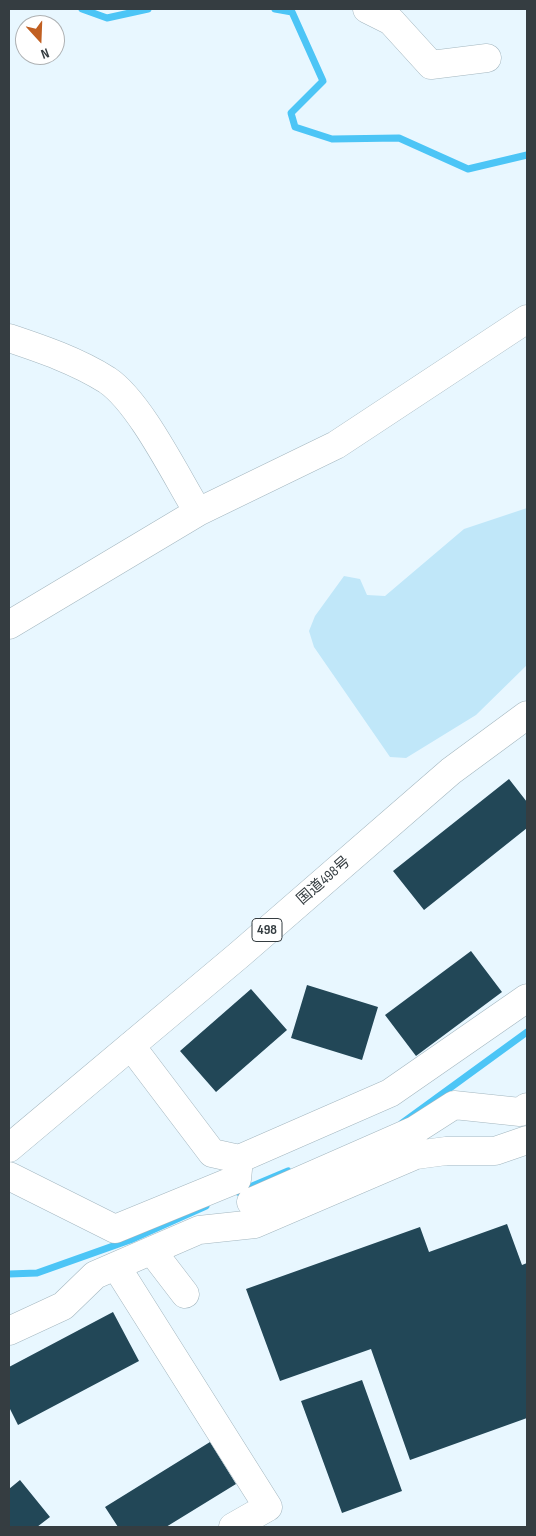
<!DOCTYPE html>
<meta charset="utf-8">
<style>
body{margin:0}
#map{position:relative;width:536px;height:1536px;overflow:hidden;background:#e8f7ff;font-family:"Sofia Sans Condensed",sans-serif}
canvas{display:block}
.frame{position:absolute;inset:0;border:10px solid #353d41;pointer-events:none}
.north{position:absolute;left:15px;top:15px;width:50px;height:50px;box-sizing:border-box;background:#fff;border:1px solid #aeb1b3;border-radius:50%;rotate:160deg;font-size:14px;font-weight:700;line-height:20px;text-align:center;color:#353d41}
.north::after{content:'';display:block;margin:auto;width:18px;height:22px;background:#c15f21;clip-path:polygon(50% 0,100% 100%,50% 72%,0 100%)}
</style>
<div id="map">
<canvas width="536" height="1536"></canvas>
<div class="frame"></div>
<div class="north">N</div>
</div>
<script>
const c = document.querySelector('canvas').getContext('2d');
c.lineJoin = 'round';
function fillPath(path, color) {
  c.fillStyle = color;
  c.fill(path, 'evenodd');
}
function strokePath(path, color, width, dash) {
  c.strokeStyle = color;
  c.lineWidth = width;
  c.lineCap = dash ? 'butt' : 'round';
  c.setLineDash(dash || []);
  c.stroke(path);
}
function label(font, color, halo, rows, align = 'center') {
  c.font = font + ' "Sofia Sans Condensed","Noto Sans JP",sans-serif';
  c.lineWidth = 5;
  c.setLineDash([]);
  c.textBaseline = 'middle';
  c.strokeStyle = halo;
  c.fillStyle = color;
  for (const [text, x, y, turn = 0] of rows) {
    c.save();
    c.translate(x, y);
    c.rotate((+turn || 0) * Math.PI / 180);
    c.textAlign = isNaN(turn) ? turn : align;
    if (halo) c.strokeText(text, 0, 0);
    c.fillText(text, 0, 0);
    c.restore();
  }
}
const green = new Path2D(`
 M527 508V665L476 715 406 758 390 757 314 647 309 631 315 616 344 576 360 579 367 595 385 596 464 529Z`);
const stream = new Path2D(`
 M82 9 107 18 148 9
 M275 9 292 12 323 81 291 113 295 127 332 139 399 138 468 169 527 155
 M402 1123 527 1032
 M238 1192 288 1171
 M9 1274 37 1273 130 1240 206 1206`);
const building = new Path2D(`
 M509 779 527 802V828L424 910 393 871Z
 M471 951 502 992 416 1056 385 1015Z
 M307 985 378 1007 362 1060 291 1038Z
 M251 989 287 1030 216 1092 180 1051Z
 M507 1224 522 1265 527 1263V1418L410 1460 371 1349 280 1381 246 1289 420 1227 429 1252Z
 M113 1312 139 1361 18 1425 9 1407V1367Z
 M362 1380 402 1491 342 1513 301 1401Z
 M210 1442 236 1484 166 1527H118L105 1507Z
 M20 1480 50 1517 37 1527H9V1489Z`);
const minor = new Path2D(`
 M367 9 391 21 431 65 487 58
 M9 338C42 349 77 361 107 380 140 402 176 476 198 512
 M9 625 198 512 336 445 527 319
 M131 1046 212 1153 239 1159 390 1093 527 998
 M9 1176 115 1229 237 1179 239 1159
 M251 1202 415 1130 454 1105 520 1112 527 1107
 M152 1251 185 1294
 M116 1266 268 1507 233 1527
 M9 1331 63 1306 95 1275 199 1230 255 1224 416 1155 446 1151H495L527 1140`);
const trunk = new Path2D(`
 M9 1148 239 955 451 771 527 715`);
const shields = [
 [267,930,30]
];
const shieldNames = [
 ["498",267,930]
];
const streetNames = [
 ["国道498号",324,881,-41]
];
fillPath(green, '#c0e7f9');
strokePath(stream, '#4cc5f6', 7);
fillPath(building, '#224757');
strokePath(minor, '#a3b6bf', 29);
strokePath(trunk, '#a3b6bf', 29);
strokePath(minor, '#fff', 28);
strokePath(trunk, '#fff', 28);
for (const [x, y, w] of shields) {
  const box = new Path2D();
  box.roundRect(x - w / 2, y - 11.5, w, 23, 4);
  c.fillStyle = '#fff';
  c.fill(box);
  strokePath(box, '#353d41', 1);
}
label('bold 14px', '#353d41', null, shieldNames);
label('15px', '#353d41', '#fff', streetNames);
</script>
